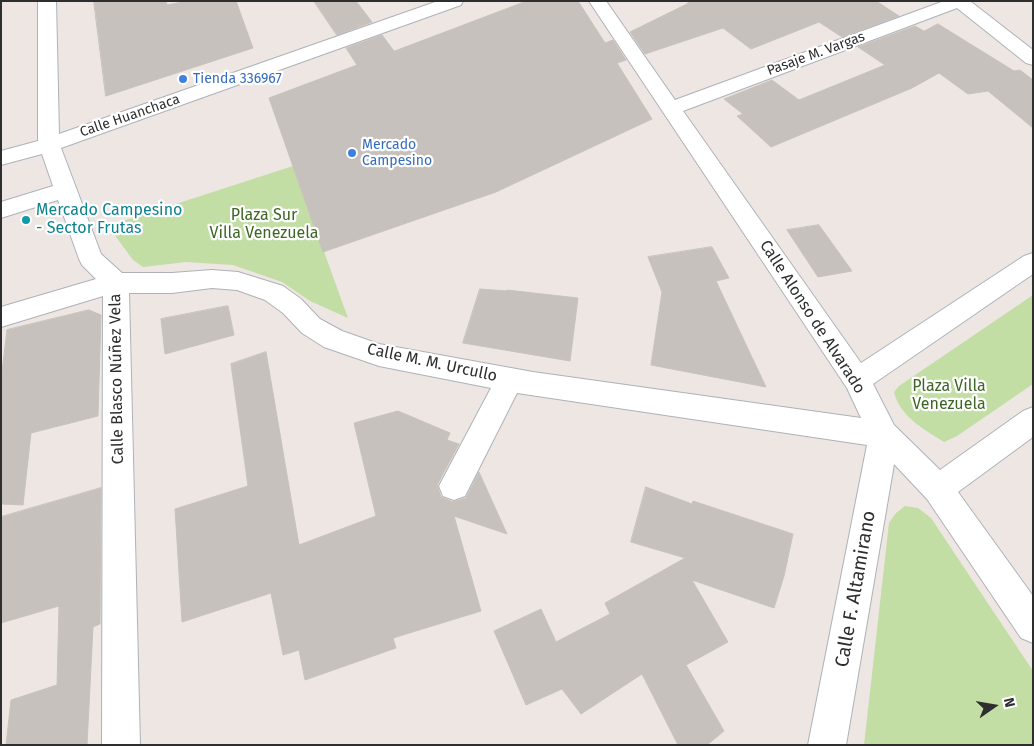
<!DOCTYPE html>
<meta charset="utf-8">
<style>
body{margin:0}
#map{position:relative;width:1034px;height:746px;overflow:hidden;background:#ede6e2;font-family:"Fira Sans",sans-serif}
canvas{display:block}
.frame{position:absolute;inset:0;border:2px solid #2e2e2e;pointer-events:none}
.north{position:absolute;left:969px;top:681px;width:50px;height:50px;-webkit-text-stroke:4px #fff;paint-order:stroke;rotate:77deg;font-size:14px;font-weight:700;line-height:20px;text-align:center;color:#2e2e2e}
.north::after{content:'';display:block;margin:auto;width:18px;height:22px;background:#2e2e2e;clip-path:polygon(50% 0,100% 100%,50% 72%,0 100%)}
</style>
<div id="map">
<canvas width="1034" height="746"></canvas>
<div class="frame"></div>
<div class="north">N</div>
</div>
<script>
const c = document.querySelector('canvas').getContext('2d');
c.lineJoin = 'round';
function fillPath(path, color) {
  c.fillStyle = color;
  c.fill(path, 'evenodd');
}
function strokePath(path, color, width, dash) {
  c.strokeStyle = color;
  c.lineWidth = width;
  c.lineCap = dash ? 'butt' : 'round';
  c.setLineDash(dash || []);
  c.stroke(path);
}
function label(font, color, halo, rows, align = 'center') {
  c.font = font + ' "Fira Sans",sans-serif';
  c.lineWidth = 4.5;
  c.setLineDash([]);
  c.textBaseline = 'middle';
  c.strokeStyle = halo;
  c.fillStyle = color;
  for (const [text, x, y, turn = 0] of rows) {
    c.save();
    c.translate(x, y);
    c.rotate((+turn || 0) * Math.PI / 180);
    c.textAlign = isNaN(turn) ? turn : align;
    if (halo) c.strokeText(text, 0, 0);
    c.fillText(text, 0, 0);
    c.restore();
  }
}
const green = new Path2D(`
 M293 166 348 318 310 301 282 282 233 265 186 262 143 267 133 260 108 226Z
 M1033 295V384L957 436 944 442C924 429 900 417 894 392L899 386Z
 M905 506 918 508 931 518 1033 671V745H864L889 523 896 513Z`);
const building = new Path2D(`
 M94 1H166L167 5 188 1H236L253 48 106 96Z
 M314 1H356L372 22 337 35Z
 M527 1H578L605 43 613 40 626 60 617 63 652 119 496 192 323 252 269 98 357 65 346 48 382 35 394 51Z
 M686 1H876L899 16 842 37 819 22 751 49 723 28 645 54 630 32 689 3Z
 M938 24 1014 71 1020 70 1033 80V128L988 91 968 94 939 73 912 88 771 147 737 116 743 114 724 99 772 80 799 100 885 65 858 47 915 26 924 31Z
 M819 225 852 271 818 277 787 230Z
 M712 247 729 278 716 281 766 387 651 365 662 292 648 257Z
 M480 289 507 291V290L578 298 570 361 463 343Z
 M228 306 234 335 165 354 161 319Z
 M89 310 101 315 98 416 31 433 23 505 1 504V380L7 330Z
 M266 352 299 545 376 516 354 423 398 411 450 433 447 440 459 444 437 485 441 497 453 502 466 498 479 472 507 534 454 516 481 611 393 638 396 648 305 680 299 650 283 655 271 593 182 622 175 509 248 486 231 364Z
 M646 487 692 504 693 501 793 534 784 576 774 608 692 580 728 642 686 665 724 731 707 745H678L642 674 581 714 562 689 526 705 494 631 541 609 556 642 610 614 605 603 685 558 631 542Z
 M101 488 100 624 93 627 87 745H6L11 700 57 685 59 606 1 623V517Z`);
const minor = new Path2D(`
 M38 1H56L59 134 438 1H463L461 5 61 148 101 254 122 273H172L212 270 238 272 283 286 301 299 320 319 342 331 379 344 533 372 861 418 847 388 589 1H606L675 100 944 1H970L1033 50V65L1026 63 957 8 683 111 861 363 1024 256 1033 253V274L873 384 894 425 940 470 1023 411 1033 407V437L958 492 1033 596V643L1021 638 927 499 894 464 846 745H808L867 445 517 393 465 496 454 500 443 496 439 486 491 388 379 366 324 347 302 333 283 313 265 300 237 290 212 288 172 293H129L140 745H102L103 296 1 327V307L96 279 82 265 79 259 58 200 1 218V202L53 186 42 154 1 165V151L38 141Z`);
const markers = [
 [183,79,5,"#3f7fe0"],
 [352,153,5,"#3f7fe0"],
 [26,220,5,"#0f9aa8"]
];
const farStreetnames = [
 ["Pasaje M. Vargas",816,54,-20],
 ["Calle Huanchaca",130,116,-19]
];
const farShopnames = [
 ["Tienda 336967",193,79],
 ["Mercado",362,145],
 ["Campesino",362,161]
];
const cultureNames = [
 ["Mercado Campesino",36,211],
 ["- Sector Frutas",36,229]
];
const parkNames = [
 ["Plaza Sur",264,216],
 ["Villa Venezuela",264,234],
 ["Plaza Villa",949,387],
 ["Venezuela",949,405]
];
const streetNames = [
 ["Calle Alonso de Alvarado",812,317,57],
 ["Calle M. M. Urcullo",432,363,12],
 ["Calle Blasco Núñez Vela",117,379,-91]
];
const nearStreetnames = [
 ["Calle F. Altamirano",856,589,-80]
];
fillPath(green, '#c2dea5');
fillPath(building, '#c6c1bd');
strokePath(building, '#c9c2bb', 1);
strokePath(minor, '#aeb2b8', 2);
fillPath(minor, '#fff');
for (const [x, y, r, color] of markers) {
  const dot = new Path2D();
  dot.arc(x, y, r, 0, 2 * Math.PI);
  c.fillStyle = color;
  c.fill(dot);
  strokePath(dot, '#fff', 2);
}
label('14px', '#2e2e2e', '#fff', farStreetnames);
label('14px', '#366cbe', '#fff', farShopnames, 'left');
label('16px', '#0d838f', '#fff', cultureNames, 'left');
label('16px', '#3d6523', '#fff', parkNames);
label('16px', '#2e2e2e', '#fff', streetNames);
label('19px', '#2e2e2e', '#fff', nearStreetnames);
</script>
